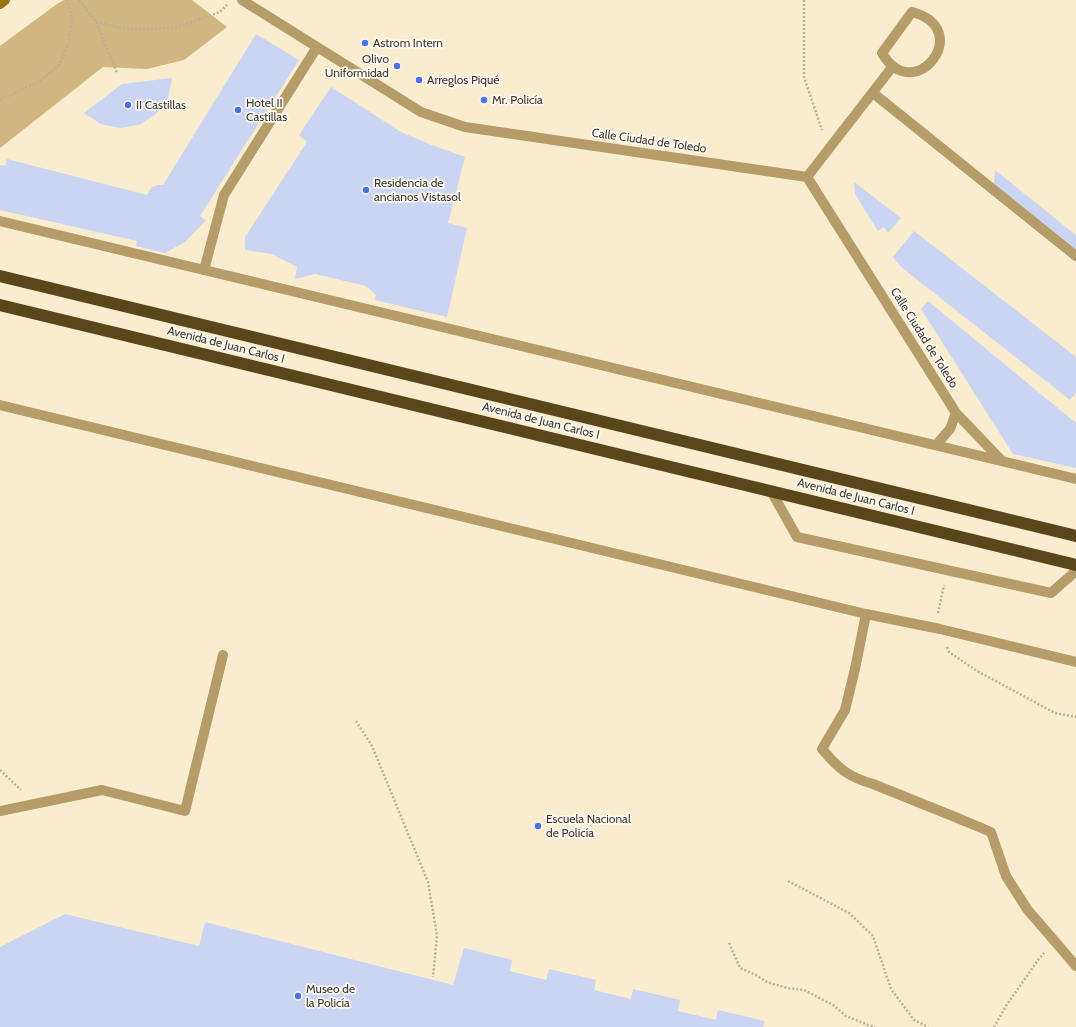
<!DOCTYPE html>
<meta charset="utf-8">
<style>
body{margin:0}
canvas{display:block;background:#faecce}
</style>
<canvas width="1076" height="1027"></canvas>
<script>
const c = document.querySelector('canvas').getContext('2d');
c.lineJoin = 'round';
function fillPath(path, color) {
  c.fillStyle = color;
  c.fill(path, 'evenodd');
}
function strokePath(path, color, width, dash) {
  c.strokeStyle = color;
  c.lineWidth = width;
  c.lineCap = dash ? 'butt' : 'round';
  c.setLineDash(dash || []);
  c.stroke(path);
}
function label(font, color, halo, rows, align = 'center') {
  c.font = font + ' Cabin,sans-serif';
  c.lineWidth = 3.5;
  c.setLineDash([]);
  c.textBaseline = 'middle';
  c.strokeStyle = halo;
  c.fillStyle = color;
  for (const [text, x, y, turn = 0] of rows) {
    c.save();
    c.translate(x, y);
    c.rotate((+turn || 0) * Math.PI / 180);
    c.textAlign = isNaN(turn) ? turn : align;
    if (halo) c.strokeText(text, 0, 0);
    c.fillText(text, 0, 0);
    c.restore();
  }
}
const green = new Path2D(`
 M64 0H192L227 27 184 60 147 69 103 67 0 148V46L57 4Z`);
const building = new Path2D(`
 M256 34 299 60 200 216 206 220 185 242 165 253 136 246 137 241 0 210V165L5 166 7 159 147 195 152 187 158 185H163Z
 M172 78 168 98 156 114 139 125 120 128 101 124 84 113 122 84Z
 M331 87 401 132 429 144 465 157 448 223 467 228 447 317 375 300 376 295 366 286 315 274 295 279 297 267 272 254 245 250V237L307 142 299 135Z
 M995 170 1076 235V249L994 184Z
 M854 182 901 218 888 233 884 227 878 231 855 194Z
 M914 231 1076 357V393L1070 400 901 267 893 257Z
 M928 301 1071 419 1076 422V468L1013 454 921 309Z
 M65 914 199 946 205 922 453 985 464 948 512 960 510 971 546 980 549 969 596 980 594 990 631 999 633 989 680 1000 678 1011 716 1020 718 1010 765 1021 763 1027H0V947Z`);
const path = new Path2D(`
 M79 0 96 22 117 73
 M804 0V77L822 130
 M96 22 126 29 174 28 220 12 227 5
 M0 100 40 81 59 65 69 43 72 17 67 0
 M938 613 944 585
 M947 647 949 652 977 671 1055 713 1076 717
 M356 721 372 746 428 882 437 936 433 977
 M0 770 21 790
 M788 881 849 913 873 936 891 989 914 1020 928 1027
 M729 943 740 968 756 975 767 982 787 988 804 990 833 1005 846 1016 868 1025 875 1027
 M994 1027 1006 1006 1038 960 1044 953`);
const lane = new Path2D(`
 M873 93 1076 256
 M204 270 224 195 317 47
 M0 405 866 614 940 629 1076 662
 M771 491 797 537 1051 593 1076 571
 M866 614 855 669 845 710 822 749C838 768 848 777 873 784L955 817 991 832 1006 876 1027 909 1076 966
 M0 811 102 790 185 811 223 655`);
const street = new Path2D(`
 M242 0 421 112 465 127 807 177 956 413 1002 461
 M912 12C976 29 914 108 882 53Z
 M807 177 893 66
 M0 221 1076 479
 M936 445 950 429 956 413`);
const secondary = new Path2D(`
 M0 4 5 0`);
const highway = new Path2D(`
 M0 276 1076 536
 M0 305 1076 565`);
const markers = [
 [365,43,4,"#4d71e4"],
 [397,66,4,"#4d71e4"],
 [419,80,4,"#4d71e4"],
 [484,100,4,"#4d71e4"],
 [128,105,4,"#4d71e4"],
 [238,110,4,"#4d71e4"],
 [366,190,4,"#4d71e4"],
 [538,826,4,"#4d71e4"],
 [298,996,4,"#4d71e4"]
];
const poiNames = [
 ["Astrom Intern",373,43],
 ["Olivo",389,59,"right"],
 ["Uniformidad",389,73,"right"],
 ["Arreglos Piqué",427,80],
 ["Mr. Policía",492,100],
 ["Hotel II",246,103],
 ["Castillas",246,117],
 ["II Castillas",136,105],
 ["Residencia de",374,183],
 ["ancianos Vistasol",374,197],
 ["Escuela Nacional",546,819],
 ["de Policía",546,833],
 ["Museo de",306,989],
 ["la Policía",306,1003]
];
const streetNames = [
 ["Calle Ciudad de Toledo",649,141,8],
 ["Calle Ciudad de Toledo",924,338,58],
 ["Avenida de Juan Carlos I",226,345,14],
 ["Avenida de Juan Carlos I",541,421,14],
 ["Avenida de Juan Carlos I",856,497,14]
];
fillPath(green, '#d1b680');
fillPath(building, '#c9d5f2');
strokePath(path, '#baaf97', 2.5, [2, 2]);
strokePath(lane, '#b59c69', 10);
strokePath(street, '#b59c69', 10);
strokePath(secondary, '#987315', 10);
strokePath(highway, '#5a461a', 12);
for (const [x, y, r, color] of markers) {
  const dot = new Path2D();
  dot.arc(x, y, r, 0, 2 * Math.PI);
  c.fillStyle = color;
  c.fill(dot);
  strokePath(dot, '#fdfaf4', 1.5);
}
label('12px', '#3e392d', '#fdfaf4', poiNames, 'left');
label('12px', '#3e392d', '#fdfaf4', streetNames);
</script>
